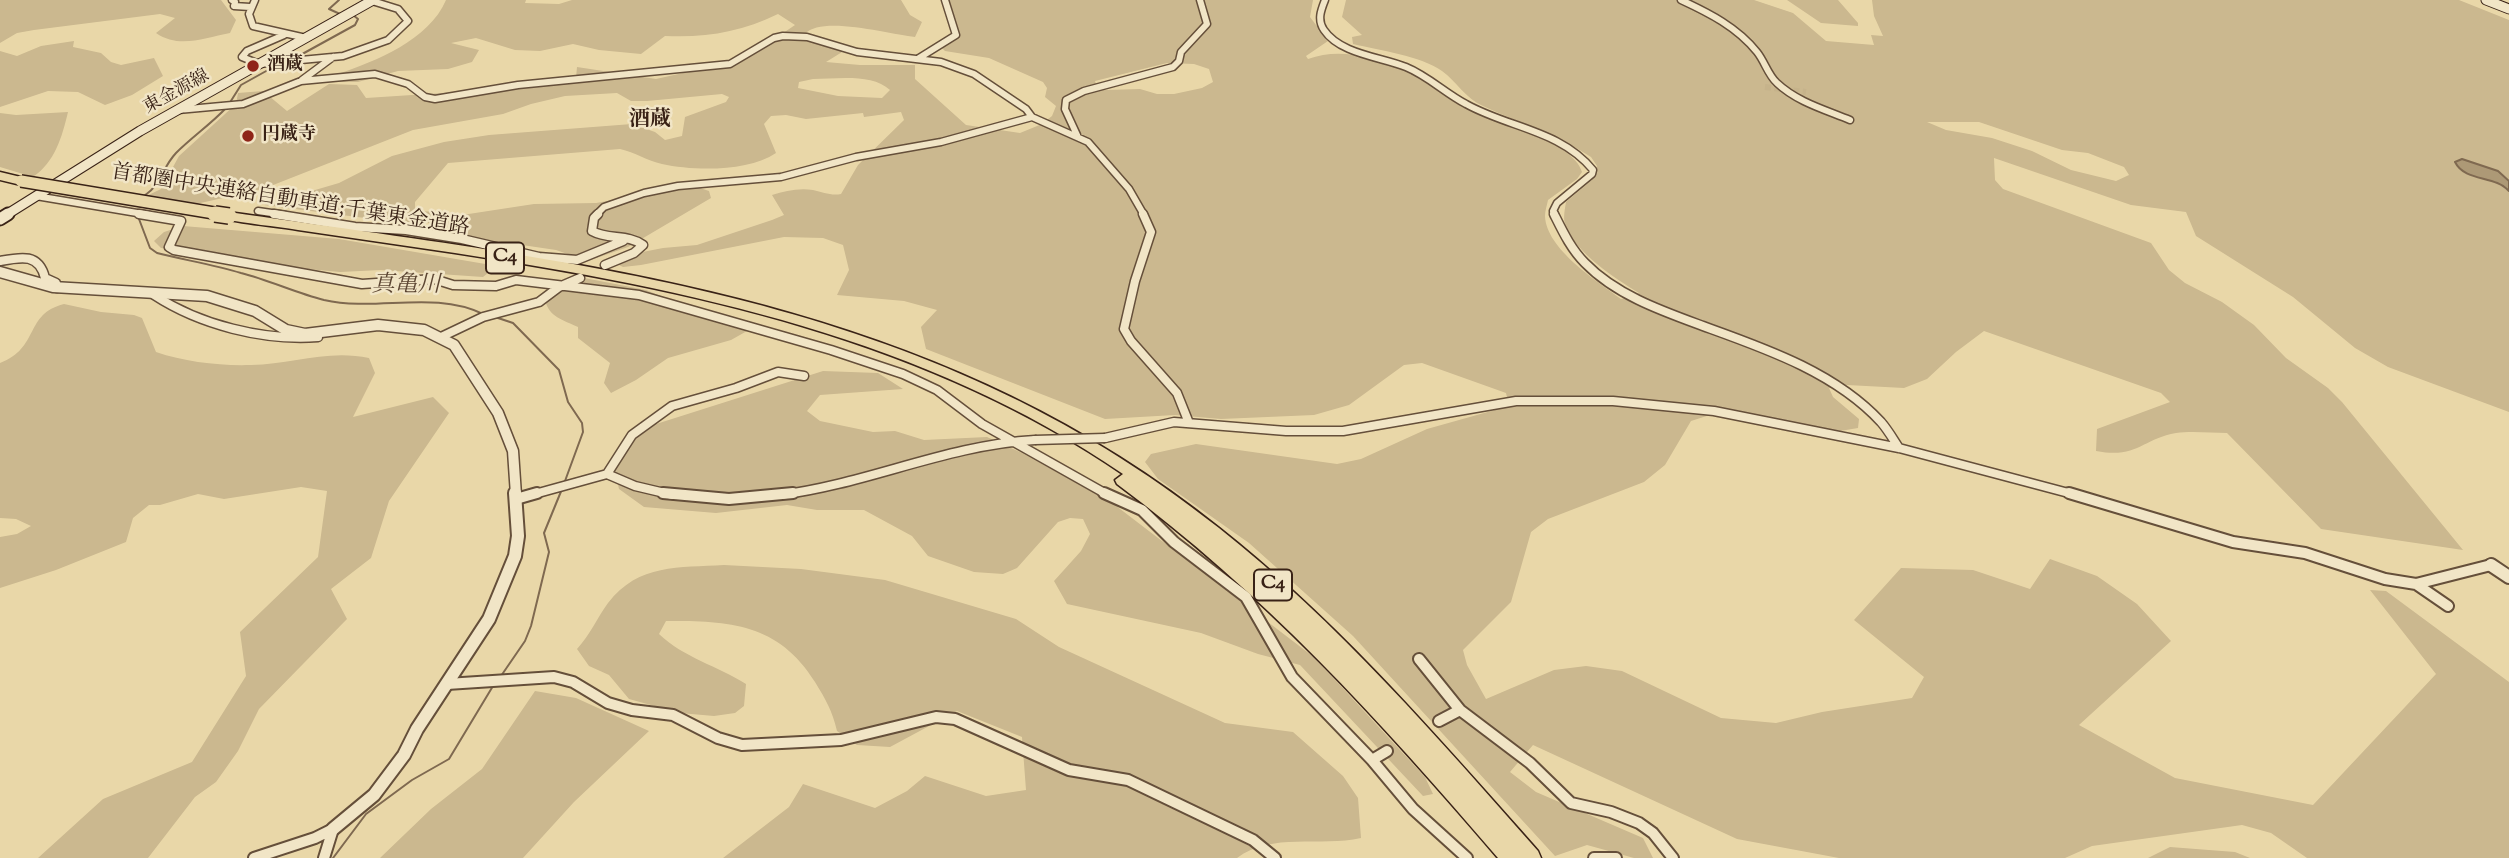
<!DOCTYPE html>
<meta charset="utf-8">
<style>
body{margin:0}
canvas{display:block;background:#e9d7a8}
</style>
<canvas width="2509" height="858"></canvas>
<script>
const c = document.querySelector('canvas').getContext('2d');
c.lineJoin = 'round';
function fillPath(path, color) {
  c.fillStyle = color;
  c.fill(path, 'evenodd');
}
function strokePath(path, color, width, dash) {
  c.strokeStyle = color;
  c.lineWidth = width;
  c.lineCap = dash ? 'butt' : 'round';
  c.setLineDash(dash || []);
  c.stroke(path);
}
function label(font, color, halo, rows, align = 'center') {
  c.font = font + ' "Sorts Mill Goudy","Noto Serif JP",serif';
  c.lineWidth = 5;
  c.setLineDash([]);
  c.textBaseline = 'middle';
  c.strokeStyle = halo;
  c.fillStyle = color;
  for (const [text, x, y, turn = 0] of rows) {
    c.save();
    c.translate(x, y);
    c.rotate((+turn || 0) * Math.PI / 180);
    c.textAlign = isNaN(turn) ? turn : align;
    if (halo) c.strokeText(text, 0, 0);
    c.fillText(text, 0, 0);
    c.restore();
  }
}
const green = new Path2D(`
 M0 0H221L236 20 230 33C204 38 179 49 156 33L175 18 160 14 34 30 17 33 0 43Z
 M446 0H526L525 3 559 4 572 0H901L910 15 922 22 915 37C891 35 822 15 805 34L847 49 826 62 860 65H915V79L966 125 1020 133 1042 124 1052 116 1056 106 1045 97 1047 88 1043 82 989 58 945 51 940 46 954 34 956 21 944 0H1313L1310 17 1328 41 1306 56 1308 59C1337 48 1368 56 1397 66 1425 75 1445 99 1471 111 1499 123 1573 141 1582 172L1577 179 1548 200C1547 205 1545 211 1545 216 1546 249 1597 281 1621 299L1639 293C1616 279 1574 252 1565 224 1563 218 1565 208 1566 202L1592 180 1597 166 1591 157C1556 134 1520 123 1483 106 1465 98 1457 82 1442 71 1421 56 1379 50 1353 44L1352 37 1362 35 1342 17 1346 0H1754L1793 13 1826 41 1874 45 1871 35 1883 36 1874 16 1872 0H2459L2509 20V412L2388 367 2355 348 2293 297 2196 236 2186 212 2131 205 1994 158 1995 180 2003 189 2151 243 2169 270 2185 283 2222 302 2254 325 2286 358 2328 388 2342 402 2463 550 2321 529 2227 433C2211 433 2192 431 2176 433 2142 439 2137 459 2096 451L2097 429 2170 402 2161 393 1984 331 1956 352 1927 379 1904 388 1847 385 1829 388 1833 397 1859 419 1858 428 1840 431 1804 428 1743 412 1713 414 1691 421 1665 465 1644 482 1548 519 1531 532 1511 602 1463 650 1467 665 1486 699 1554 670 1586 666 1622 671 1721 718 1776 723 1822 712 1912 698 1924 677 1854 620 1901 568 1973 570 2030 589 2050 559 2097 576 2137 604 2171 641 2079 725 2175 778 2313 805 2436 674 2370 590 2386 591 2509 682V858H2307L2271 833 2242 825 2092 846 2065 858H1839L1737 839 1533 745 1510 772 1536 792 1643 838 1653 858H1634L1587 845 1555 856 1353 636 1249 543 1158 479 1145 462 1151 454 1196 444 1337 464 1361 459 1427 429 1509 406 1506 393 1422 363 1404 365 1349 405 1314 415 1221 419 1175 415 1105 419 926 349 921 327 937 310 904 301 837 295 849 270 843 245 823 238 784 237 641 265 623 267 607 259 663 248 697 245 772 220 784 215 772 195C785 191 798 188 813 190 823 192 831 196 841 194L858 165 904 120 901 112 864 117 863 113 806 119 786 115 771 116 764 124 776 153C748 172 694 171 662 164 647 161 635 152 620 149L448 163 415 202V211L442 212 449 217 534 204 596 203 677 189 700 188 709 191 711 198 628 247 588 261 556 250 468 237 423 221 404 223 264 205 339 183 392 156 444 142 489 135 632 124 655 132 665 140 682 136 685 117 726 102 729 97 722 94 647 101H631L617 93 565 96 531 104 503 114 413 130 263 189 196 204 167 207 134 202 161 189 179 156 236 104 238 93 263 91 287 111 329 84 357 85 366 98 458 92 576 78 577 67 656 79 692 71 719 69 748 57 795 25 778 14C741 32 706 38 665 36L641 54 599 50 573 44 540 51 515 50 476 38 451 43 479 50 472 62 448 69 398 71 358 82H335L338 74C376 61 429 40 446 0ZM1167 63 1194 64 1209 69 1213 82 1202 88 1174 94H1157L1140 89 1106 90 1097 87 1095 81ZM813 79C836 79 872 73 890 90L882 98 838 96 798 88 799 82ZM1927 122H1979L2062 150 2088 153 2124 167 2129 175 2116 181 2071 170 2032 151 1992 138 1946 130Z
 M1787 0H1838L1858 23V26L1821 23Z
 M74 41 73 47 101 53 111 62 121 65 154 58 163 76 132 95 105 105 78 92 48 91 0 107V51L17 56 41 46Z
 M68 112C62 137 55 162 33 177L0 167V113L16 115Z
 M183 226 339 239 497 266 483 277 381 270 340 272 264 265 161 248 154 241 164 232Z
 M574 276 646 290 747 331 731 340 668 358 636 380 611 393 604 383 610 363 578 338V327C563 320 549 317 545 300L562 283Z
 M64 304 101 312 134 315 142 318 156 352C185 362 220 366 251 365 291 364 329 349 369 358L375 373 353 417 433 397 449 413 389 501 371 558 331 589 347 619 259 709 238 751 216 782 195 797 148 858H38L103 799 192 762 246 676 240 632 318 557 327 491 301 487 224 499 198 494 160 505H149L133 518 126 542 56 570 0 588V537L17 534 31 526 16 519 0 518V363C40 348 24 314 64 304Z
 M823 371 878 373 903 389 820 395 807 411 820 421 873 432 895 431 924 440 987 437 1022 453 1111 502 1315 658 1425 777 1433 794 1423 796 1300 665 1258 654 1201 633 1067 604 1054 581 1081 551 1090 534 1083 519 1070 518 1058 522 1017 568 1003 574 974 572 928 556 912 536 864 510H817L787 505 716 513 644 507 619 489 613 463 626 447 653 425Z
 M724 565 801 569 885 580 1016 619 1059 647 1225 723 1293 732 1343 776 1358 798 1361 838C1320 847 1272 832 1237 858H723L789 807 803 784 875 808 907 791 925 776 986 796 1026 790 1022 737 957 711 890 747 857 745 837 731C832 710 826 700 815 682 778 623 730 621 666 621L659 634C684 658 718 666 746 684L744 706 735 713 714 716 680 713 629 699 609 675 589 666 577 649C590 635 597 618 608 603 639 563 679 568 724 565Z
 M535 691 576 698 649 731 574 802 523 858H380L431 809 482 769Z
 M2170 847 2235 852 2250 858H2148Z`);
const water = new Path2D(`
 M2462 159 2498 171 2509 181V191C2495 175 2465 182 2455 162Z`);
const stream = new Path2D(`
 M339 0 329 9 340 14
 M295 58 355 25 358 19 353 15
 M229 104 241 85 277 65
 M144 196C163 183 161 169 176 153 192 137 211 124 226 108
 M139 219 150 248 157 253C185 260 214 265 241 273 269 280 296 293 324 300 377 312 433 290 483 314
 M495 317 513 323 559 370 568 402 582 423 583 432 565 481
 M501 676 525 641 531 626 549 552 544 533 562 489
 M333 858 366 814 412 780 449 759 493 686`);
const minorTunnel = new Path2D(`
 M1765 87 1806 92`);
const minorFar2 = new Path2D(`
 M232 0 235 2 234 6 250 7
 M255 0 249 14 253 26 306 38
 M1325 0C1321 10 1317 20 1324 30 1340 54 1381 57 1406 67 1428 76 1445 93 1466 104 1509 128 1560 130 1593 170L1592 174 1557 203 1553 211 1555 215
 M1681 0C1709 13 1737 27 1757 52 1765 62 1768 75 1777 83 1797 102 1826 110 1850 120
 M284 35 247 51 242 57 259 64 343 56 388 40 408 21 398 9 372 1
 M919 58 956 35 945 0
 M302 80 333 57
 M178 110 243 104 301 81 375 74 408 84 425 97 435 99 518 85 730 64 774 38 783 36 807 37 857 52 941 62 974 74 1026 109 1032 117 1088 142 1129 189 1144 215
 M1077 135 1065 109 1066 100 1084 91 1173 67 1179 61 1181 52 1207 24 1200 0
 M36 196 149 215
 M258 211 285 215
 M596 215 604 207 644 193 678 186 781 177 856 157 941 142 1032 117`);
const minorFar1 = new Path2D(`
 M139 214 181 221 169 247 174 250 362 284 434 279 453 285 496 286 516 280 639 295 831 350 903 374 937 390 982 424 1108 495
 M274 214 355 227 406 230 462 239 539 257 577 260 623 241
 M598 214 594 218 592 231C608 240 628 234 643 245L634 253 605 265
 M1143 214 1151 232 1135 281 1124 329 1131 341 1177 393 1189 423
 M1554 214C1563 232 1571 249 1585 263 1616 295 1662 311 1703 326 1764 348 1835 372 1881 422 1888 430 1893 439 1899 448
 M0 261C21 257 39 253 45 278L56 283 57 288
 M154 295C200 325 263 341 318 337
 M441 337 483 317 539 302 559 287 580 278
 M1105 438 1174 422 1286 431H1343L1516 401H1613L1714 411 1899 448 2076 495
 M607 474 632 435 672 406 736 388 778 372 804 376
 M531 495 607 474 635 486 673 495
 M780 495C867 484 947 445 1035 440`);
const minor = new Path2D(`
 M663 493 729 499 793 493
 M1104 493 1142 510 1174 542 1246 597 1292 677 1372 760 1413 809 1467 858
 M2069 493 2233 542 2305 553 2385 579 2416 584 2448 606
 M516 499 537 493
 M2416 584 2491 565
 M1419 659 1460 710 1530 763 1571 803 1611 812 1639 823 1653 833 1673 858
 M447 684 554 677 573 682 608 703 632 710 673 715 718 738 742 745 841 740 936 717 955 719 1069 770 1128 780 1253 840 1275 858
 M1439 721 1460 710
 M1372 760 1387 751
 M254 858 315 838 333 829
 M324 858 333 829
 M1594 858H1616`);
const tertiaryFar1 = new Path2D(`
 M0 272 53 287 207 296 255 311 286 330 305 334 378 325 424 330 454 345 498 413 513 451 516 495`);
const tertiary = new Path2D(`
 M2491 565 2509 577
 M333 829 374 795 404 755 417 729 489 619 515 556 518 536 515 493`);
const secondaryFar1 = new Path2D(`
 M2486 0 2509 9
 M6 215 140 131 373 0`);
const secondary = new Path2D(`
 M0 219 8 214`);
const motorway = new Path2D(`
 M0 172 25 178 27 181 21 185 0 180Z
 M229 212C585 264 926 294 1219 528 1338 622 1438 738 1538 851L1541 858H1498C1378 718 1265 594 1117 484L1115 480 1123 474C925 338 689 289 455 253 403 245 350 238 298 230 274 226 248 224 224 219L223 216Z`);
const minorBridge = new Path2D(`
 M1035 440 1105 438`);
const motorwayBridgeFar1 = new Path2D(`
 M21 181 226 215`);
const motorwayBridge = new Path2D(`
 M215 214 229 216`);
const markers = [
 [253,66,7,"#8f2418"],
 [248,136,7,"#8f2418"]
];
const farPoinames = [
 ["酒蔵",267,66],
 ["円蔵寺",262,136]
];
const farStreetnames = [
 ["東金源線",177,93,-29]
];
const shields = [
 [505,258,38],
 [1273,585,38]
];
const shieldNames = [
 ["C4",505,258],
 ["C4",1273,585]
];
const farQuarternames = [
 ["酒蔵",650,121]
];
const streetNames = [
 ["首都圏中央連絡自動車道;千葉東金道路",290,202,9]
];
const waterNames = [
 ["真亀川",406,287]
];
fillPath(green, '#cbb88f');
fillPath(water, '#ad9976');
strokePath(water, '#7f6950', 2);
strokePath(stream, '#7f6950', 2);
strokePath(minorTunnel, '#c6b38b', 6, [6, 3.5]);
strokePath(minorFar2, '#654f3a', 9);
strokePath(minorFar1, '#654f3a', 11);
strokePath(minor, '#654f3a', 14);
strokePath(tertiaryFar1, '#654f3a', 13);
strokePath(tertiary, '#654f3a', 16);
strokePath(secondaryFar1, '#392216', 11);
strokePath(secondary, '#392216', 15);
strokePath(motorway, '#392216', 3);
strokePath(minorFar2, '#f1e5c6', 6);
strokePath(minorFar1, '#f1e5c6', 8);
strokePath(minor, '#f1e5c6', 10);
strokePath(tertiaryFar1, '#f1e5c6', 10);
strokePath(tertiary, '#f1e5c6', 12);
strokePath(secondaryFar1, '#f1e5c6', 9);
strokePath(secondary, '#f1e5c6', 11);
fillPath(motorway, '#e9d7a8');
strokePath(minorBridge, '#654f3a', 11, []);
strokePath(motorwayBridgeFar1, '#392216', 14, []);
strokePath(motorwayBridge, '#392216', 18, []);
strokePath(minorBridge, '#f1e5c6', 8);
strokePath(motorwayBridgeFar1, '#e9d7a8', 11);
strokePath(motorwayBridge, '#e9d7a8', 15);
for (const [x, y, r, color] of markers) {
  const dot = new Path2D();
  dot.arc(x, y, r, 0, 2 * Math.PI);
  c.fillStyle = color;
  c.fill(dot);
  strokePath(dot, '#f1e5c6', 2.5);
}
label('bold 18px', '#392216', '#f1e5c6', farPoinames, 'left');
label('18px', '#392216', '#f1e5c6', farStreetnames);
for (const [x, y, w] of shields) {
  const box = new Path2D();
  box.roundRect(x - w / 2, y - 15.5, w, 31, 5);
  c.fillStyle = '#f1e5c6';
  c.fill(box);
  strokePath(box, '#392216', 2);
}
label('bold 19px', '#392216', null, shieldNames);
label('bold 21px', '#392216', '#f1e5c6', farQuarternames);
label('21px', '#392216', '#f1e5c6', streetNames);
label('italic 23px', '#5c4633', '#f1e5c6', waterNames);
</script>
